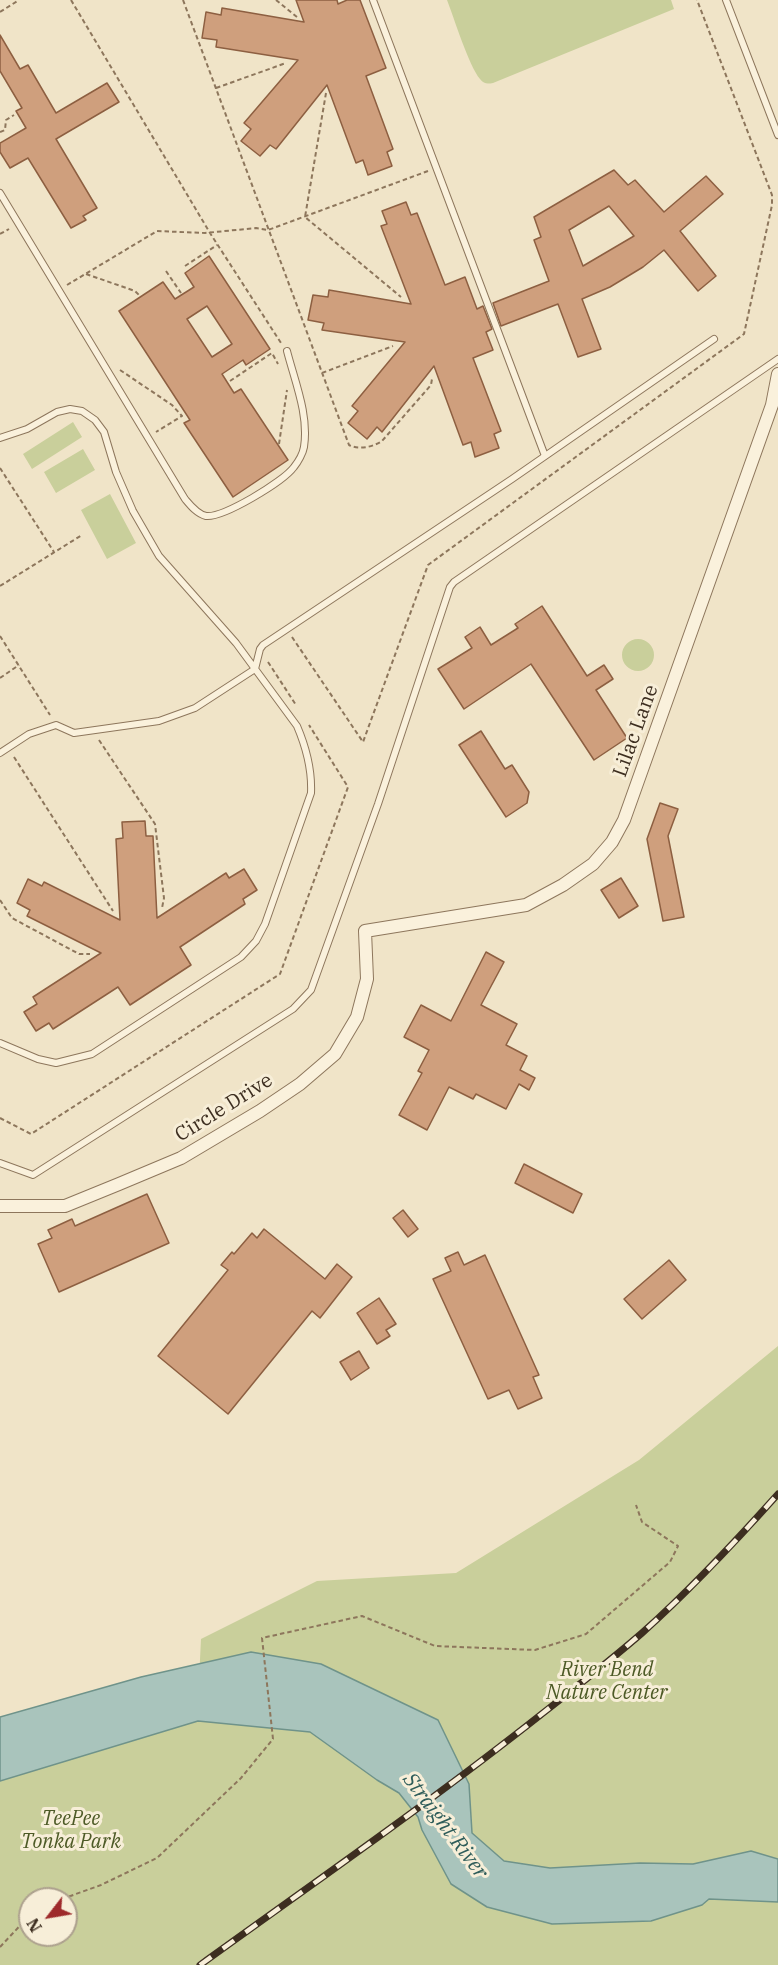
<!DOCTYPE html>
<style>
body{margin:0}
#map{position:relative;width:778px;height:1965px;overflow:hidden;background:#f0e4c8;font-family:"IBM Plex Serif",serif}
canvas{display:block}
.north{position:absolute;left:18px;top:1887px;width:60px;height:60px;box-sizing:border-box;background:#f7eed8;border:2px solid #ada18e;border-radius:50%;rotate:239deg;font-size:16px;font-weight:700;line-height:24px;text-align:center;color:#3d2e20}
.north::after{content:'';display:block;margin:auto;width:21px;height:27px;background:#9e2a2b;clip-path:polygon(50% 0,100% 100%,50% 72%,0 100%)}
</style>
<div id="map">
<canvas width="778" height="1965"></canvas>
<div class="north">N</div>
</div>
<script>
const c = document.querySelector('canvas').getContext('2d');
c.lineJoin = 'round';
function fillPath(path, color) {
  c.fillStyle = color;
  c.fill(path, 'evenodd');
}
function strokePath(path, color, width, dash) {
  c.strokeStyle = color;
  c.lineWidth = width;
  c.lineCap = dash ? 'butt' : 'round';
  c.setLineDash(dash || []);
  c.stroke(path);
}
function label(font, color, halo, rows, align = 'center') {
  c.font = font + ' "IBM Plex Serif",serif';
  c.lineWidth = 6;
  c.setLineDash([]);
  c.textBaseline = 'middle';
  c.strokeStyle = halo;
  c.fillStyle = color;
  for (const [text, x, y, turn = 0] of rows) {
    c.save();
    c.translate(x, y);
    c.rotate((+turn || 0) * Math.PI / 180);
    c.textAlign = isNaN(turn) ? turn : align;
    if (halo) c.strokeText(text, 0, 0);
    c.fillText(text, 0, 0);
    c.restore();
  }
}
const green = new Path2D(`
 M447 0H671L674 9 493 83C487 84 484 84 480 79 469 66 454 18 447 0Z
 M73 422 82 437 32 469 23 454Z
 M83 449 95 470 56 493 44 472Z
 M110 494 136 543 107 559 81 510Z
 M622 655a16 16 0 1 1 32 0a16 16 0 1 1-32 0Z
 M778 1346V1859L751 1851 693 1864 640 1863 550 1868 504 1861 472 1833 469 1785 422 1830 604 1922 651 1921 708 1899 778 1902V1965H0V1781L197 1721 201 1639 317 1581 456 1573 639 1460ZM30 1899H66V1935H30Z`);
const water = new Path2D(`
 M251 1652 321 1664 438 1720 469 1784 472 1833 504 1861 550 1868 640 1863 693 1864 751 1851 778 1859V1902L709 1899 702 1905 651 1921 552 1924 487 1907 451 1884 422 1830 418 1817 399 1793 377 1780 310 1732 198 1721 0 1781V1717L141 1677Z`);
const building = new Path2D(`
 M296 0H337L338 4 347 0H360L386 68 366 76 393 149 387 152 392 166 368 175 363 160 356 163 327 85 276 149 270 145 260 156 241 141 251 129 244 123 298 60 216 47 217 40 202 38 206 12 221 15 222 8 304 22Z
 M0 35 20 69 28 65 56 113 107 83 119 102 56 139 97 208 83 216 86 220 71 228 28 158 10 168 0 152V143L26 128 16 111 22 108 0 71Z
 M614 170 628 185 635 180 664 212 706 176 723 194 680 231 716 276 698 291 664 250 643 267 610 287 582 299 601 349 578 357 558 304 501 326 493 303 549 281 534 240 541 237 534 217ZM609 206 634 236 583 266 569 230Z
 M406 202 411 215 417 213 445 285 465 277 477 309 483 306 492 329 486 332 493 350 473 358 501 431 494 434 499 448 475 457 471 442 463 445 434 366 382 432 377 427 367 439 348 423 358 411 352 406 405 342 322 330 324 323 308 320 313 295 328 297 329 290 411 304 381 226 387 224 382 211Z
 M209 256 270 349 246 365 243 360 222 374 234 393 241 389 288 460 233 497 184 423 190 420 119 311 163 282 175 299 194 287 185 273ZM207 306 232 344 212 357 187 319Z
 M542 606 587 676 604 665 613 679 596 690 627 738 594 760 531 664 464 709 438 669 472 648 465 637 480 627 491 645 518 628 515 624Z
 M481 731 505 769 512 765 529 792 527 803 506 817 459 745Z
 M660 803 678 809 668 836 684 917 663 921 647 839Z
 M145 821 146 836H153L157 918 226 873 229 878 244 869 257 890 243 899 245 904 180 947 191 965 130 1005 118 987 53 1029 49 1023 36 1031 24 1012 37 1004 33 997 101 953 27 916 30 910 17 903 28 879 42 886 44 882 120 920 116 839 123 838 122 822Z
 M621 878 638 906 619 918 601 890Z
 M486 952 504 962 481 1005 517 1024 506 1045 527 1056 520 1070 535 1078 529 1090 519 1084 506 1109 476 1094 473 1099 449 1087 427 1130 399 1115 422 1073 418 1071 429 1050 404 1037 421 1005 451 1021Z
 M524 1164 582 1194 573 1213 515 1183Z
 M147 1194 169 1243 59 1292 38 1244 52 1238 48 1230 72 1219 75 1226Z
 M403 1210 418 1229 408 1237 393 1218Z
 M264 1229 325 1279 337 1264 352 1277 320 1318 312 1311 228 1414 158 1356 228 1270 221 1265 232 1252 234 1254 252 1233 257 1238Z
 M458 1252 464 1265 485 1255 539 1375 533 1377 542 1398 518 1409 509 1390 488 1399 433 1279 451 1271 445 1258Z
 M669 1260 686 1280 642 1319 624 1299Z
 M379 1298 396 1324 386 1330 390 1336 377 1344 357 1313Z
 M359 1351 369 1368 351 1380 340 1362Z`);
const path = new Path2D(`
 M71 0 210 233 281 343
 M183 0 349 445C359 450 373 447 382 441L431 385 432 379
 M276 0 297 17
 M0 12 19 0
 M216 88 286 63
 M326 93 305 217 401 297
 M0 132 5 130 6 120 14 115
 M0 234 9 229
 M185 266 217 245
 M166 271 181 293
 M86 274 135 291 139 295
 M67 285 157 231 205 233 256 228 268 230 428 171
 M120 370 172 405 182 416 156 432
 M322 373 393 346
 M230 381 272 353 278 364
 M279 444 287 390
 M0 468 54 552
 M0 586 82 535
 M0 636 50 715
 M292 637 363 742 428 565 744 334 772 205V195L697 0
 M268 662 296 705
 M0 678 19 665
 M99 740 155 824 164 898 162 908
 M14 757 113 911
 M0 900 12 918 79 954H90
 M0 1118 31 1134 280 974 348 787 309 725
 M62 1899 101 1885 157 1858 241 1778 273 1739 262 1638 362 1616 435 1646 535 1650 586 1634 670 1562 678 1546 642 1522 636 1505
 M0 1947 30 1915`);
const lane = new Path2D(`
 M373 0 545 456
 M726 0 778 135
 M0 193 185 499C190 505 197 514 206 516 223 518 283 482 294 467 298 462 303 453 304 447 309 415 295 382 287 351
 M0 438 27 429 57 412 70 409 82 411 95 420 104 432 116 472 133 511 159 556 236 643 297 726C306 747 312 770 311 793L265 924 256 941 241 957 92 1054 56 1063 38 1059 0 1043
 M0 753 29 734 56 725 74 733 159 721 195 708 255 669 260 649 263 645 512 479 714 339
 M0 1163 33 1175 293 1009 311 990 378 804 450 587 454 582 778 359`);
const street = new Path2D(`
 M0 1206H65L119 1184 181 1158 260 1111 300 1084 335 1054 357 1017 367 979 365 931 526 905 563 885 593 864 612 842 624 820 772 405 778 374`);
const rail = new Path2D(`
 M200 1965C315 1882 432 1801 543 1713 576 1687 610 1661 642 1633 690 1590 735 1542 778 1494`);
const streetNames = [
 ["Lilac Lane",636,731,-70],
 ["Circle Drive",224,1108,-32]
];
const parkNames = [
 ["River Bend",607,1670],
 ["Nature Center",607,1693],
 ["TeePee",71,1819],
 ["Tonka Park",71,1842]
];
const waterNames = [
 ["Straight River",445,1826,53]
];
fillPath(green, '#c9cf9b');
fillPath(water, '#a9c4bc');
strokePath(water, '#6f938a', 1.5);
fillPath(building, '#cf9f7d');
strokePath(building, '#8d5f41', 1.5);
strokePath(lane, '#8d765c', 8);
strokePath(street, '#8d765c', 14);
strokePath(path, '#8d765c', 2, [4.5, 3]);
strokePath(lane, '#faf1dc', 6);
strokePath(street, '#faf1dc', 12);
strokePath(rail, '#3d2e20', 7);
strokePath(rail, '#f7eed8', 4.5, [14]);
label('20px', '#3d2e20', '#f7eed8', streetNames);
label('italic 20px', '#4d5a26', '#f7eed8', parkNames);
label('italic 21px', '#2f5d5a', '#f7eed8', waterNames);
</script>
